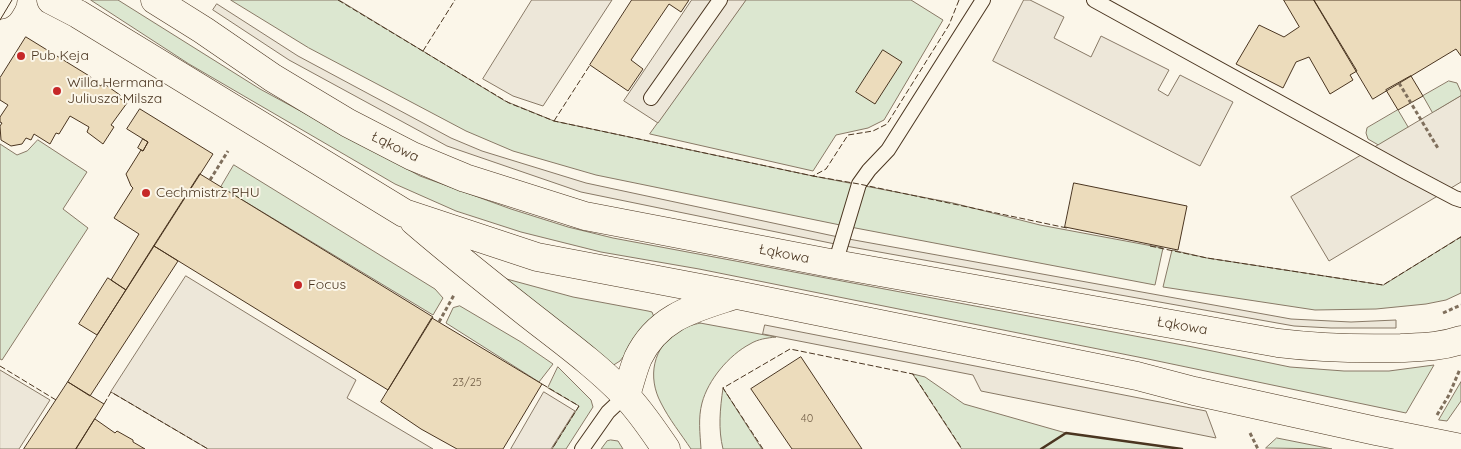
<!DOCTYPE html>
<meta charset="utf-8">
<style>
body{margin:0}
canvas{display:block;background:#fbf6e9}
</style>
<canvas width="1461" height="449"></canvas>
<script>
const c = document.querySelector('canvas').getContext('2d');
c.lineJoin = 'round';
function fillPath(path, color) {
  c.fillStyle = color;
  c.fill(path, 'evenodd');
}
function strokePath(path, color, width, dash) {
  c.strokeStyle = color;
  c.lineWidth = width;
  c.lineCap = dash ? 'butt' : 'round';
  c.setLineDash(dash || []);
  c.stroke(path);
}
function label(font, color, halo, rows, align = 'center') {
  c.font = font + ' Quicksand,sans-serif';
  c.lineWidth = 4;
  c.setLineDash([]);
  c.textBaseline = 'middle';
  c.strokeStyle = halo;
  c.fillStyle = color;
  for (const [text, x, y, turn = 0] of rows) {
    c.save();
    c.translate(x, y);
    c.rotate((+turn || 0) * Math.PI / 180);
    c.textAlign = isNaN(turn) ? turn : align;
    if (halo) c.strokeText(text, 0, 0);
    c.fillText(text, 0, 0);
    c.restore();
  }
}
const green = new Path2D(`
 M91 0H118L260 89 420 176 511 209 568 227 613 238 1188 346 1290 367 1344 371H1389L1434 365 1406 413 1148 359 699 269 601 252 521 232 456 211 395 184 189 64Z
 M231 0H339L505 101 554 121 813 176 953 203 1040 225 1163 248 1155 285 845 226 596 175 513 151 466 131 309 48Z
 M746 0H911L943 20 884 120 868 128 836 135 813 171 650 134Z
 M1449 81 1457 83 1461 92V96L1436 111 1444 133 1423 96Z
 M1398 110 1420 147 1394 154 1368 139 1366 133 1367 128Z
 M38 140 87 172 63 209 88 228 2 360 0 359V144L17 155 27 151Z
 M234 165 435 289 443 298 433 315 221 187Z
 M1461 237V293L1446 300 1426 304 1376 309 1315 310 1163 287 1172 250 1207 258 1383 285Z
 M503 278 573 297 648 311 652 312 654 317 620 361 612 366Z
 M460 306 521 342 553 364 539 382 446 323 453 308Z
 M700 323 776 337C767 338 758 339 750 344 729 355 708 380 702 403 698 418 700 433 701 449H691C681 434 669 419 661 403 647 377 653 347 678 331 685 326 693 325 700 323Z
 M558 367 591 400 593 407 566 449H552L579 406 548 388Z
 M913 374 925 377 964 404 1066 433 1182 449H962Z
 M1461 382V401L1447 421 1439 420Z
 M723 388 762 449H723C718 429 720 409 723 388Z
 M1277 438 1332 449 1266 448Z
 M611 440 618 441 623 449H601L607 441Z`);
const parking = new Path2D(`
 M532 0H612L543 106 513 96 483 79Z
 M692 0H746L658 123 624 101Z
 M1024 0H1030L1064 17 1054 38 1091 57 1101 36 1169 70 1158 90 1168 96 1180 75 1233 102 1200 166 993 61Z
 M217 4 298 56 451 138 482 151 586 183 843 238 1291 319 1351 322 1396 320V328H1331L1294 326 840 245 581 192 447 146 289 60 213 10Z
 M1461 96V182L1329 261 1291 197Z
 M186 276 356 380 347 398 433 449H208L111 392Z
 M765 325 1206 411 1216 438 981 391 973 375 763 334Z
 M0 370 50 400 19 449H0Z
 M544 392 575 411 551 449H511Z`);
const building = new Path2D(`
 M632 0H689L681 12 669 4 631 60 643 69 628 91 590 65Z
 M1284 0H1314L1357 71 1350 75 1353 80 1330 94 1309 57 1296 62 1283 88 1236 64 1259 25 1284 37 1299 27Z
 M1314 0H1461V56L1456 49 1373 99Z
 M26 37 91 77 89 80 101 86 103 83 120 95 119 98 127 103 111 125 114 127 103 144 87 132 89 127 70 116 59 134 56 133 50 144 34 134 31 140 26 138 22 144 11 146 1 140 0 126 2 123 0 122V117L8 105 0 100V78Z
 M883 50 902 62 875 104 856 92Z
 M1411 76 1423 96 1398 110 1386 90Z
 M140 109 213 154 126 290 111 280 139 234 114 218 133 188 131 186 126 174 141 150 143 151 148 142 127 129Z
 M143 139 148 142 143 151 138 148Z
 M200 174 433 317 388 390 154 246Z
 M1074 183 1187 206 1178 250 1065 227Z
 M154 246 178 261 90 396 68 382Z
 M108 278 126 290 97 335 79 324Z
 M432 318 542 384 503 449H457L421 429 381 402Z
 M801 357 862 449H792L751 389Z
 M68 382 104 404 76 449H24Z
 M95 419 115 433 117 431 133 440V442L145 449H76Z`);
const path = new Path2D(`
 M1399 83 1439 150
 M210 180 228 151
 M1443 313 1461 305
 M439 322 454 295
 M1437 415 1449 395 1460 369
 M1250 433 1258 449`);
const lane = new Path2D(`
 M1094 0 1404 171 1455 198 1461 200
 M651 98 720 0
 M835 264 859 184 869 170 888 150 983 0
 M582 449 608 412 626 395`);
const secondary = new Path2D(`
 M51 0 78 14 404 213 537 257 737 295 1137 376 1194 391 1376 431 1461 448
 M155 0 203 30 273 78 348 123 412 156 465 178 585 216 835 264 1278 343C1319 348 1360 349 1401 348 1422 347 1441 347 1461 340
 M0 5 3 0
 M414 221C451 253 489 283 527 313 560 339 595 364 624 394 640 410 653 430 666 449
 M626 395C630 383 633 370 638 358 658 316 695 308 735 295`);
const tram = new Path2D(`
 M0 20 12 0`);
const fence = new Path2D(`
 M338 0 509 103 554 121 813 176
 M959 0 949 25 887 124 873 131 848 135 826 169 813 176 859 184 1067 228
 M423 51 455 0
 M554 121 590 65
 M1150 246 1207 258 1383 285 1461 237
 M0 366 56 400
 M542 384 579 406 552 449
 M104 404 111 392 208 449
 M763 449 723 388 790 349 913 374 962 449`);
const wall = new Path2D(`
 M1041 449 1066 433 1182 449`);
const markers = [
 [21,56,5,"#c62828"],
 [57,91,5,"#c62828"],
 [146,193,5,"#c62828"],
 [298,285,5,"#c62828"]
];
const numberNames = [
 ["23/25",467,383],
 ["40",807,419]
];
const poiNames = [
 ["Pub Keja",31,56],
 ["Willa Hermana",67,83],
 ["Juliusza Milsza",67,99],
 ["Cechmistrz PHU",156,193],
 ["Focus",308,285]
];
const streetNames = [
 ["Łąkowa",395,147,26],
 ["Łąkowa",784,254,11],
 ["Łąkowa",1182,326,10]
];
fillPath(green, '#dce7d0');
strokePath(green, '#887966', 1);
fillPath(parking, '#ede7d9');
strokePath(parking, '#887966', 1);
fillPath(building, '#ecdcbc');
strokePath(building, '#4a3520', 1);
strokePath(lane, '#4a3520', 16);
strokePath(secondary, '#4a3520', 29);
strokePath(path, '#7f6f5c', 3, [4, 2.5]);
strokePath(lane, '#fbf6e9', 14);
strokePath(secondary, '#fbf6e9', 28);
strokePath(tram, '#4a3520', 1);
strokePath(fence, '#4a3520', 1, [6, 2.5]);
strokePath(wall, '#4a3520', 2.5);
for (const [x, y, r, color] of markers) {
  const dot = new Path2D();
  dot.arc(x, y, r, 0, 2 * Math.PI);
  c.fillStyle = color;
  c.fill(dot);
  strokePath(dot, '#fbf6e9', 2);
}
label('11px', '#725f47', null, numberNames);
label('14px', '#4a3520', '#fbf6e9', poiNames, 'left');
label('14px', '#4a3520', '#fbf6e9', streetNames);
</script>
